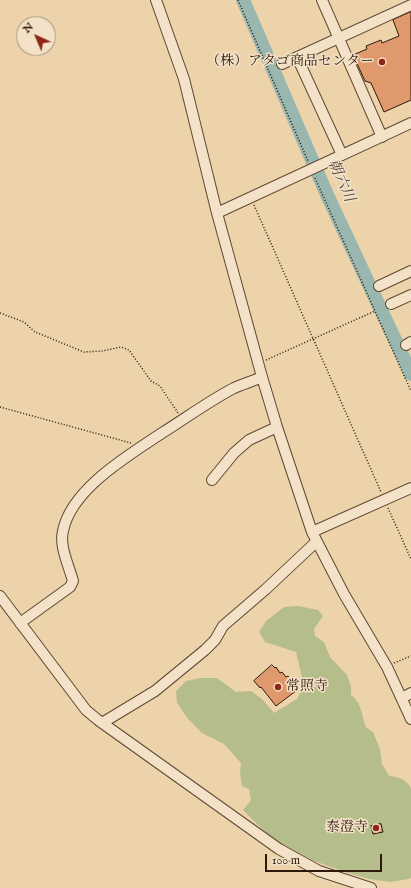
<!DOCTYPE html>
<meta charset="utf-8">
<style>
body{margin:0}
#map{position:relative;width:411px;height:888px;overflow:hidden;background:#edd3aa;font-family:"IM FELL English",serif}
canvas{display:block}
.north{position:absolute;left:16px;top:16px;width:40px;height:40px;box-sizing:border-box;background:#f3e2c8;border:1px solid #a4927d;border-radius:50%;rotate:316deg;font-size:11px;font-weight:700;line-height:16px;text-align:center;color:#2e190d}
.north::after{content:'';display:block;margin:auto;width:14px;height:18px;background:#8f2418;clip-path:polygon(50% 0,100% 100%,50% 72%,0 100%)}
.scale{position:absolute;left:265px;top:854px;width:117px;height:18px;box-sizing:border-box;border:2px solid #2e190d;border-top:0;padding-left:5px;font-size:12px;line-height:14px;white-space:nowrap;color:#2e190d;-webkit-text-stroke:3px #f3e2c8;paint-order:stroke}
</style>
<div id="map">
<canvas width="411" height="888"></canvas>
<div class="north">N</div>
<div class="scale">100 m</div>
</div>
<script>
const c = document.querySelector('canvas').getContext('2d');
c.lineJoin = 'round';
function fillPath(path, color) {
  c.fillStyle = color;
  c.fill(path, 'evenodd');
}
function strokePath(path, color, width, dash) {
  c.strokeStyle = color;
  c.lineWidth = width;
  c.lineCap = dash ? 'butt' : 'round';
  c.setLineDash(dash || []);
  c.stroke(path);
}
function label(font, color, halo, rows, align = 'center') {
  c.font = font + ' "IM FELL English","Noto Serif JP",serif';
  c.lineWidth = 3;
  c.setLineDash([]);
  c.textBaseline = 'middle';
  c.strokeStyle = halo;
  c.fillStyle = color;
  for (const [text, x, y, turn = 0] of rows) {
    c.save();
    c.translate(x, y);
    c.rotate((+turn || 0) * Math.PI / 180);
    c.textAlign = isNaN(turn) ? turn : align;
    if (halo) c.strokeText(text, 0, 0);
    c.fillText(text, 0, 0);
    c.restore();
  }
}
const green = new Path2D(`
 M298 606 318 610 323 616 314 629 315 636 324 642 330 657 347 675 351 686V695C361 701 362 717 366 727L373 732 380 749 382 764 389 776C399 777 407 779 411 789V877L409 879 390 882 369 879 348 873 314 861 271 838 243 810 251 800 249 789 242 786 240 773 241 763 224 744 202 733 188 719 177 703 176 691 186 681 201 678H217L236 692 251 691 263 700 274 713 297 699 304 685 296 652 265 642 259 632 266 621 284 607Z`);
const river = new Path2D(`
 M243 0 328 197 411 374`);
const building = new Path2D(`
 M411 12V100L384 112 371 83 365 81 353 55 367 49 366 46 381 40 382 43 399 36 393 20Z
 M272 665 275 668 276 667 280 673 282 672 286 677 288 676 294 684 293 685 297 690 276 706 261 687 260 688 254 681Z
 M381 824 383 832 373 834 371 826Z`);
const path = new Path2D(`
 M238 0 308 161
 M315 178 411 391
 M254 205 381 492
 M0 313 24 322 35 332 45 336 84 352 102 351 121 347 129 350 151 381 160 386 178 413
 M266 360 375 311
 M0 407 131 443
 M388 508 411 559
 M394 663 411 656`);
const minor = new Path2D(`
 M156 0 184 79 217 213 262 377 277 427 312 532 344 594 387 667 411 719
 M322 0 382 137
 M297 57 342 155
 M282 64 411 5
 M217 213 411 123
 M379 286 411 271
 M391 304 411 295
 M406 345 411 342
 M212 480 234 453 249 440 277 427
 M312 532 411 488
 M0 596 86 710 98 720 279 849 319 871 371 888
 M20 623 70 587 73 581C69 566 59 546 63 531 71 489 129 455 162 433 186 418 209 401 234 388 243 384 253 381 262 377
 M402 698 411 693
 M102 723 155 691 205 650 215 640 223 626 266 589 316 542`);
const markers = [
 [382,62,4,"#8f2418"],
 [278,687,4,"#8f2418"],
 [376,828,4,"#8f2418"]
];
const poiNames = [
 ["（株）アタゴ商品センター",374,62],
 ["常照寺",286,687,"left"],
 ["泰澄寺",368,828]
];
const waterNames = [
 ["朝六川",340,181,66]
];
fillPath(green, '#b5bd8b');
strokePath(river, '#9ab7af', 14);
fillPath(building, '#e0996c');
strokePath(building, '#2e190d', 1);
strokePath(minor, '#5e4834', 12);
strokePath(path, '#2e190d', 1.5, [1, 2]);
strokePath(minor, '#f3e2c8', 10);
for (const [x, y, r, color] of markers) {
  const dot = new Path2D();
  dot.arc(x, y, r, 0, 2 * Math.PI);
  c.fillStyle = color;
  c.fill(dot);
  strokePath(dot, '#f3e2c8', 1.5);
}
label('14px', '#2e190d', '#f3e2c8', poiNames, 'right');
label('italic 15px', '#4e483e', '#f3e2c8', waterNames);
</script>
